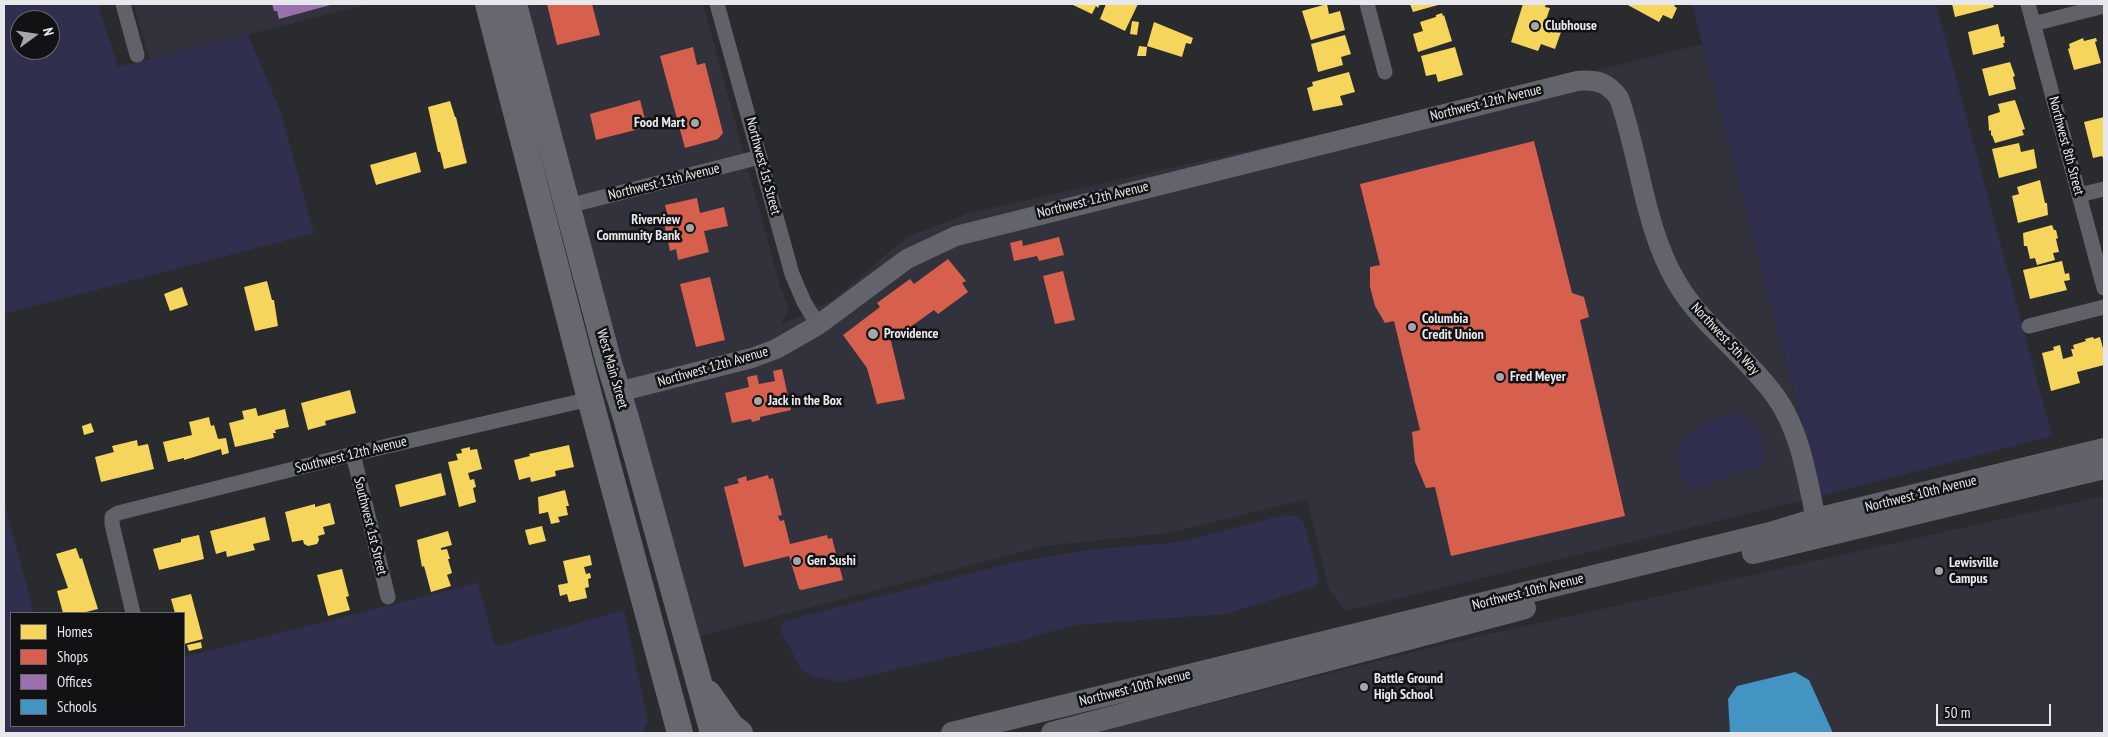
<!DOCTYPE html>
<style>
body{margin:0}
#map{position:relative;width:2108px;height:737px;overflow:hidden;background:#2a2b2e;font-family:"PT Sans Narrow",sans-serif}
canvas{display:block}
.frame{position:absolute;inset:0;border:5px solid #e8e8ec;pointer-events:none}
.legend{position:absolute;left:10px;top:612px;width:175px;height:115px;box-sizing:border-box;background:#121215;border:1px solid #68686b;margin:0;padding:6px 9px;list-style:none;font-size:15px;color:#e8e8ec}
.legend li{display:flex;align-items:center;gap:10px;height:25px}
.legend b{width:25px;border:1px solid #68686b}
.north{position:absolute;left:10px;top:10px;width:50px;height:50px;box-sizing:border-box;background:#121215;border:1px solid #68686b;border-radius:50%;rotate:76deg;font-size:14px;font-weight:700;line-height:20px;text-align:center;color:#e8e8ec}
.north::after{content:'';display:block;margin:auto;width:18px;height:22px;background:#a6a6aa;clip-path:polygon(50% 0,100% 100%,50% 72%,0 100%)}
.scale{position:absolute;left:1936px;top:704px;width:115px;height:22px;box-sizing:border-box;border:2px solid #e8e8ec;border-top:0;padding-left:6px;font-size:15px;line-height:18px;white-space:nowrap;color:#e8e8ec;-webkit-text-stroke:4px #121215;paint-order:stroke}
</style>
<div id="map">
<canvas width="2108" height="737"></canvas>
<div class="frame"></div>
<ul class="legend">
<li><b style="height:14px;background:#f6d55c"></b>Homes</li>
<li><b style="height:14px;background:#d6604d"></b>Shops</li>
<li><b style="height:14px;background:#9970ab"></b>Offices</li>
<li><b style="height:14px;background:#4393c3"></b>Schools</li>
</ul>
<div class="north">N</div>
<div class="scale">50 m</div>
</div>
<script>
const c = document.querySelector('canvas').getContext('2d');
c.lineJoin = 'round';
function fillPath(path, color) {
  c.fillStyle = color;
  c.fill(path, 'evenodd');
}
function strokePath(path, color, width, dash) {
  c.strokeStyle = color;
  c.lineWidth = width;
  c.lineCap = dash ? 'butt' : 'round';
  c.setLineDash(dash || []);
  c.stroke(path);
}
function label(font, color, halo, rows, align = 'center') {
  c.font = font + ' "PT Sans Narrow",sans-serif';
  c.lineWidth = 5;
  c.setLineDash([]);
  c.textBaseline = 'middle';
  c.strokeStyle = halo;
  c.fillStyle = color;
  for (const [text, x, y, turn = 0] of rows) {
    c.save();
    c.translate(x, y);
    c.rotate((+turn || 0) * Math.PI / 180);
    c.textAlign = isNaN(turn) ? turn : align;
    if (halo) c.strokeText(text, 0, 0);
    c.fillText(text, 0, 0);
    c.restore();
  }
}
const built = new Path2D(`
 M134 4H369L150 59Z
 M526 4H703L780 286 789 309 781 325 833 300 907 237 969 213 1483 98 1703 44 1821 496 1346 611 1329 590 1307 499 1169 533 1044 546 697 637Z
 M2104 496V733H1093L1441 645Z`);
const green = new Path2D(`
 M4 4H98L118 67 248 34 281 113 314 233 4 314ZM20 20H50V50H20Z
 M1692 4H1936L2052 436 1821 496Z
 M1739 413C1757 422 1763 439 1765 458L1760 467 1745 469 1698 488 1689 485 1682 479C1680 469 1676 457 1679 447 1683 431 1724 414 1739 413Z
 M4 502 34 613H11V726H184V657L478 583 495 647 624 610 648 721 643 733H4Z
 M1284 515 1298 516 1304 523 1319 579 1316 586 1226 614 1075 625 1016 642 841 682 816 677 802 671 782 633 781 627 784 621 1019 561 1087 550 1179 542Z`);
const homes = new Path2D(`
 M1071 4H1100L1098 8 1096 6 1092 14Z
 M1106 4H1138L1125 31 1100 19Z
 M1327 4 1329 14 1340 11 1345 30 1311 40 1302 11Z
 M1410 4H1437L1438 5 1413 12Z
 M1523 4H1546L1545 7 1550 8 1546 20 1554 23 1552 29 1561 32 1555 49 1541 44 1538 51 1511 42Z
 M1626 4H1676L1674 6 1677 8 1672 19 1663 15 1659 22Z
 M1952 4H1993L1994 7 1955 17Z
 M1442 13 1443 16 1444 15 1452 41 1418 52 1413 34 1423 31 1420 22 1436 17V15Z
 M1132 21 1139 22 1137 35 1130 34Z
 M1154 22 1193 38 1191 44 1186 43 1182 57 1147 46Z
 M1998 24 2001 37 2004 36 2005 43H2003L2004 47 1973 55 1968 32Z
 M1345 35 1351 54 1341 57 1343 65 1318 72 1311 44Z
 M2083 38 2084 41 2096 38 2097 41 2095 42 2101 63 2074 70 2068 49 2070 48 2069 44Z
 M1139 46 1147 47 1146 56H1137Z
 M1455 47 1463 75 1438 82 1436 74 1426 76 1421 56Z
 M2010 62 2015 76 2013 77 2016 89 1989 96 1982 69Z
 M1349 72 1355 92 1340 96 1343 105 1313 111 1307 88 1313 86 1312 82Z
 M2015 100 2025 129 2022 130 2024 135 1995 143 1992 135 1991 136V130L1989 131 1988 116 2000 112 1998 104Z
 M450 101 455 117H456L467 163 444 169 440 152H438L428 107Z
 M2104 117V160L2102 156 2093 158 2084 122Z
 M2019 143 2021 152 2034 149 2037 168 1999 178 1992 149Z
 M416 152 421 172 376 185 370 165Z
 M2040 180 2045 203H2047L2048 215 2018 223 2012 196 2019 194 2017 187Z
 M2052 225 2054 230H2056L2058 238 2056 239 2059 252 2053 253 2055 260 2037 265 2035 258 2030 259 2027 246H2024L2023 233Z
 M2062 261 2065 274 2069 273 2070 280 2064 281 2067 290 2030 299 2023 270Z
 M267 281 272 300H274L278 326 255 331 244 287Z
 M182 287 188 305 170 311 164 294Z
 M2093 337 2094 339 2100 337 2104 352V365L2077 372 2080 383 2051 391 2042 353 2054 350 2053 347 2060 345 2063 359 2073 356 2071 349H2074L2073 345 2086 341 2085 339Z
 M350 390 356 413 325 421 326 425 308 430 301 403Z
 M256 408 258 416 285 409 289 427 275 430 276 433H273L274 438 235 447 229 423 244 419 242 411Z
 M209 417 211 426 214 425 218 439 226 438 229 453 222 455 221 449 184 460V458L168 462 163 442 192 435 189 422Z
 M91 423 94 432 84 435 82 426Z
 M137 440 138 446 148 444 154 469 101 482 95 457 114 452 112 446Z
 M569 445 574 467 555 471 556 476 531 482 530 477 519 480 514 460 530 456 529 454Z
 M470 447V450L477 449 482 469 468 473 470 480 474 479 476 487 473 488 476 502 459 507 448 462 458 460 456 454 462 453 461 449Z
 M441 473 446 495 400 507 395 485Z
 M565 490 569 506H566L568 515 558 517 560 522 551 524 548 512 539 514 538 497Z
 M330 503 335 524 323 527 325 534 318 536 319 540 317 544 308 546 304 544 303 540 292 542 285 512 315 504V507Z
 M265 517 270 540 253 544 255 550 227 557 226 551 216 554 210 531Z
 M542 526 546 541 529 545 525 530Z
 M448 531 452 545 441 548V550L447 549 450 559H448L452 573 447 575 451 586 431 592 424 566 422 567 417 540Z
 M199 535 204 559 159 570 153 549 181 542V539Z
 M76 548 80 559 82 558 98 609 82 613H63L57 591 68 588 56 554Z
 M590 555 592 565 584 567 586 574 590 573 591 578 588 579 589 587 585 588 587 598 569 602 567 594 560 596 558 585 568 583 563 561Z
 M342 569 349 596 346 597 350 610 328 616 317 575Z
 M191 594 203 639 184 644V613H175L171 599Z
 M201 642 202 648 189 651 187 645Z`);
const shops = new Path2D(`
 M547 4H592L600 35 557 45Z
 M693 47 697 65 705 63 723 133 718 139 685 148 660 56Z
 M640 100 647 127 596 140 590 114Z
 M1534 141 1572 293 1584 297 1589 317 1580 320 1625 516 1451 556 1435 487 1426 488 1415 462 1412 432 1420 430 1394 321 1385 323 1375 306 1370 287V267L1380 265 1360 184Z
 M697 198 700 213 724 207 728 226 704 231 709 252 678 260 676 249 670 251 663 218 668 217 665 205Z
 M1059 237 1064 255 1039 261 1037 256 1014 261 1010 243 1022 240 1023 246Z
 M948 259 966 281 962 283 968 292 938 314 934 310 891 341 905 399 877 404 867 368 843 335 880 307 877 303 910 279 914 284Z
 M1063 271 1075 320 1055 324 1043 276Z
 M710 277 725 340 696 347 680 284Z
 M782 369 791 410 760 417V420L752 422 751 419 732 423 725 393 749 387 747 377 757 375 759 384 775 381 773 371Z
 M768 475 769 479 773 478 782 515 778 516 780 521 784 520 790 544 827 535 828 539 832 538 843 580 802 590 799 589 789 556 744 567 724 487 739 483 737 479 746 476 747 481Z`);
const offices = new Path2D(`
 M272 4H334L279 19 277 11H274Z`);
const schools = new Path2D(`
 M1795 672 1809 680 1833 733H1730L1728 699 1737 686Z`);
const street = new Path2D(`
 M123 4 137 55
 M717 4 792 274 804 302 818 325
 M1367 4 1385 72
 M2028 4 2104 288
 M2033 24 2104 6
 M2079 195 2104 189
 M568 206 760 157
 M2029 326 2104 307
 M353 454 388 597
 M133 613 112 524V517L118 513 353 454 590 399`);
const secondary = new Path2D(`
 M618 392 752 358 776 349 818 325 907 259 956 236 1577 81C1595 79 1608 82 1619 98 1640 157 1644 228 1677 283 1703 327 1747 356 1776 397 1801 432 1807 479 1816 519`);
const primary = new Path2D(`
 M1753 553 2104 468
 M952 733 1770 533 1816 519 2104 449
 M1052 733 1525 608`);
const highway = new Path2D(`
 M488 4 590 399 680 733
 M514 4 609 363 626 418 713 733
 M708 693 731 726 740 733`);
const markers = [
 [1535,26,5,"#a6a6aa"],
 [695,123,5,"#a6a6aa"],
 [690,228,5,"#a6a6aa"],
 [1412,327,5,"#a6a6aa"],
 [873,334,6,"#a6a6aa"],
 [1500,377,5,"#a6a6aa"],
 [758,401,5,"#a6a6aa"],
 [797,561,5,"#a6a6aa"],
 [1939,571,5,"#a6a6aa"],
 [1364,687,5,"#a6a6aa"]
];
const poiNames = [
 ["Clubhouse",1545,26],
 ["Food Mart",685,123,"right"],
 ["Riverview",680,220,"right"],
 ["Community Bank",680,236,"right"],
 ["Columbia",1422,319],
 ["Credit Union",1422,335],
 ["Providence",884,334],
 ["Fred Meyer",1510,377],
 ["Jack in the Box",768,401],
 ["Gen Sushi",807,561],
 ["Lewisville",1949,563],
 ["Campus",1949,579],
 ["Battle Ground",1374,679],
 ["High School",1374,695]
];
const streetNames = [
 ["Northwest 12th Avenue",1486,103,-14],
 ["Northwest 8th Street",2066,146,75],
 ["Northwest 1st Street",763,166,75],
 ["Northwest 13th Avenue",664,182,-14],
 ["Northwest 12th Avenue",1093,200,-14],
 ["Northwest 5th Way",1725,339,47],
 ["Northwest 12th Avenue",713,367,-16],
 ["West Main Street",612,369,74],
 ["Southwest 12th Avenue",351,455,-14],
 ["Northwest 10th Avenue",1921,494,-14],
 ["Southwest 1st Street",370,526,76],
 ["Northwest 10th Avenue",1528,592,-14],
 ["Northwest 10th Avenue",1135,688,-14]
];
fillPath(built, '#31323c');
fillPath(green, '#302f4d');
fillPath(homes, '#f6d55c');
fillPath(shops, '#d6604d');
fillPath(offices, '#9970ab');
fillPath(schools, '#4393c3');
strokePath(street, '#606169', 15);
strokePath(secondary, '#62636b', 20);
strokePath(primary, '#61626a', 22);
strokePath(highway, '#66676f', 26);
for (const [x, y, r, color] of markers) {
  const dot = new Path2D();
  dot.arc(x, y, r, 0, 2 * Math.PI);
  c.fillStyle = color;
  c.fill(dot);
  strokePath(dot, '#121215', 2);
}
label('bold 14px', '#e8e8ec', '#121215', poiNames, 'left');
label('14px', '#e8e8ec', '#121215', streetNames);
</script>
